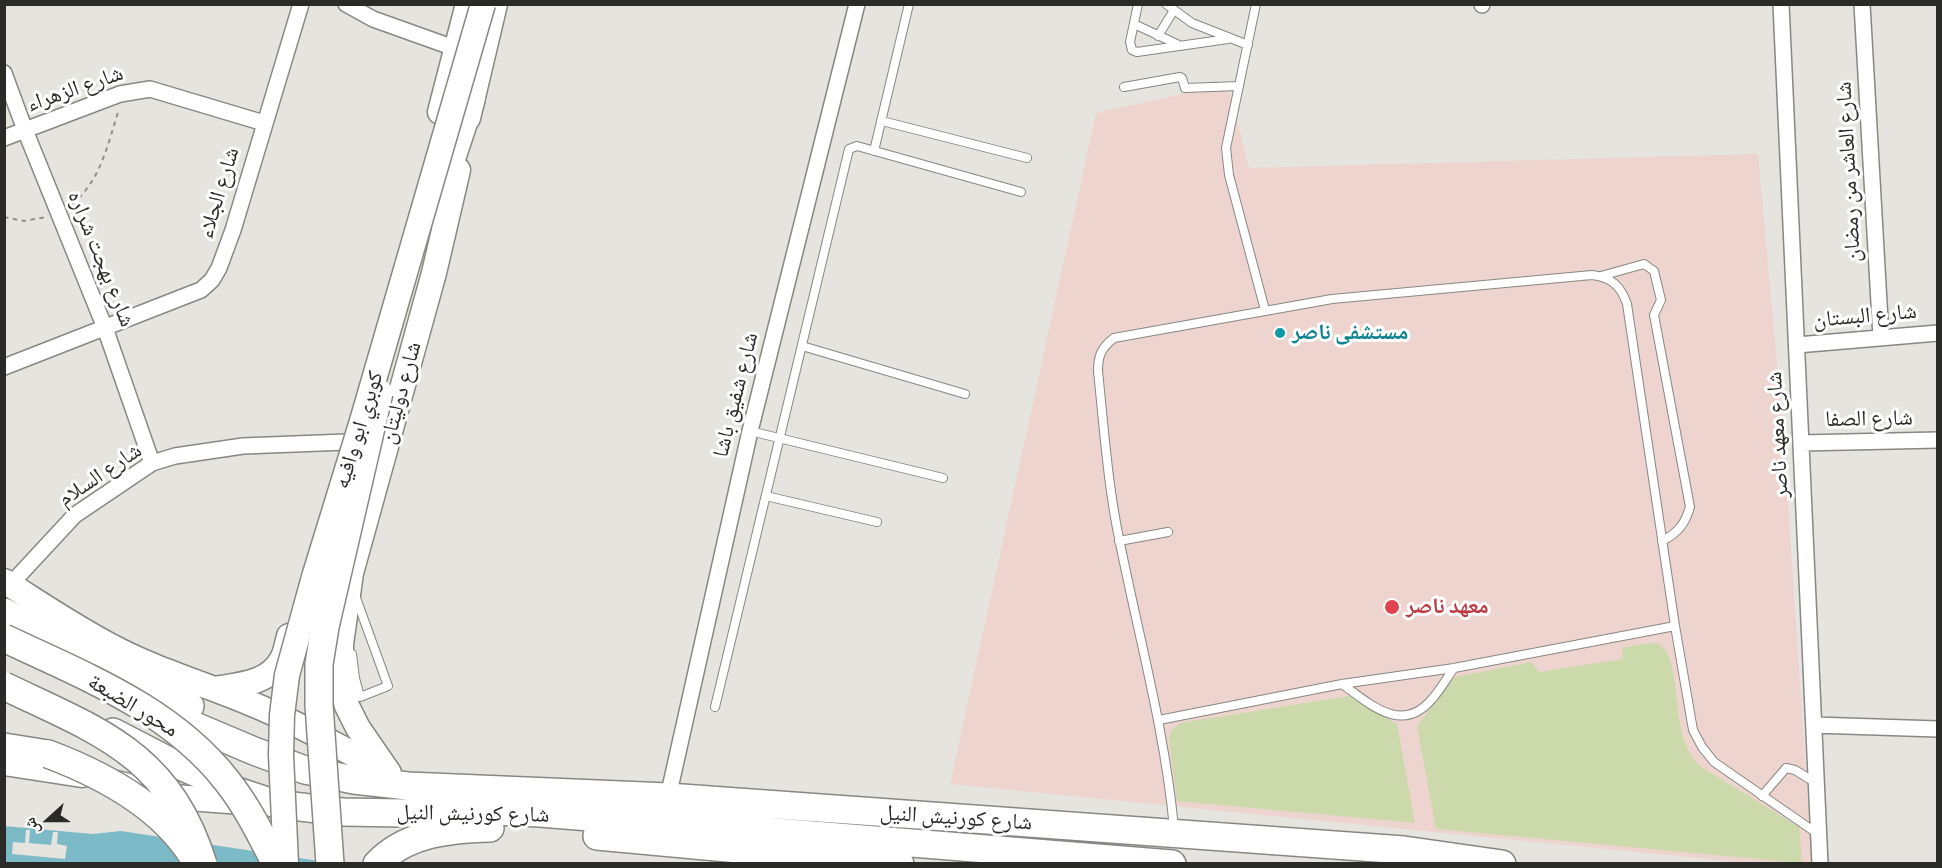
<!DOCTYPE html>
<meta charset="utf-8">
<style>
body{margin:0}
#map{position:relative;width:1942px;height:868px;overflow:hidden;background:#e6e4df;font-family:"PT Sans Narrow","Noto Naskh Arabic",sans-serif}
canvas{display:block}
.frame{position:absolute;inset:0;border:6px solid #2a2a28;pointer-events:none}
.north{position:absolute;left:18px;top:790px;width:60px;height:60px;-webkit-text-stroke:4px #fff;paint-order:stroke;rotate:249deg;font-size:16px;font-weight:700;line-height:24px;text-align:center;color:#2a2a28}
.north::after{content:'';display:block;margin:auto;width:21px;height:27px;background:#2a2a28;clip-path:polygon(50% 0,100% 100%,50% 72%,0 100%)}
</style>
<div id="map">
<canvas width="1942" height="868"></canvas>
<div class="frame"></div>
<div class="north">ش</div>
</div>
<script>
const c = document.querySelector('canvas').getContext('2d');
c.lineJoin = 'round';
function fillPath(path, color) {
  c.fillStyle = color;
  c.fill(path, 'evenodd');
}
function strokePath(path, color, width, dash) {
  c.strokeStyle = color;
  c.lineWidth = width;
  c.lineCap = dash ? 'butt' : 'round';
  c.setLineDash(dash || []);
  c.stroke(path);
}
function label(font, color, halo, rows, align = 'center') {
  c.font = font + ' "PT Sans Narrow","Noto Naskh Arabic",sans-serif';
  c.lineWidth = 6;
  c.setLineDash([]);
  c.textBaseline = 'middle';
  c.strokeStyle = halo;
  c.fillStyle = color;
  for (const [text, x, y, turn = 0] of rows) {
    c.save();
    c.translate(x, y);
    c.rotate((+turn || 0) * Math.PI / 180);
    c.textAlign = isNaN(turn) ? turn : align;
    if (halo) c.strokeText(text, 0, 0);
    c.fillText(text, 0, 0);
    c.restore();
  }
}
const medical = new Path2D(`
 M1228 84 1249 168 1758 154 1783 430 1812 863H1747L950 784 1096 113Z`);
const green = new Path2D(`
 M1648 643 1659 644C1685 660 1667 737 1700 766L1799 827 1802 863 1436 829 1417 726 1455 677 1532 662 1539 672 1623 659 1622 648Z
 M1349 696C1363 700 1382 716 1397 724L1415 823 1177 801 1169 737 1171 731 1180 723Z`);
const water = new Path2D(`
 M4 826 93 834 121 831 332 863H5Z`);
const pier = new Path2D(`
 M26 830H30L29 843 51 845 53 832H58L57 844 67 846 65 859 12 854 13 842 25 843Z`);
const path = new Path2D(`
 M72 204C101 181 108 143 119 109
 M4 217 24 221 46 217`);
const lane = new Path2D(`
 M1138 4 1130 42 1132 50 1137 52 1228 39
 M1166 4 1192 23 1248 45
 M1256 4 1226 148 1229 175 1265 310
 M1134 24 1179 45
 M1158 36 1174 10
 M1124 87 1180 77 1182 78 1185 88 1239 86
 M882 121 1027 158
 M874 151 909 4
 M1601 276 1644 264 1654 271 1661 300 1654 315 1690 507C1685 524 1678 533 1662 541
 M802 346 965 394
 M750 431 943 478
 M766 496 877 522
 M1119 541 1168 532
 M352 654 355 678 360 697 388 686 355 595
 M1342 684C1370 704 1402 735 1432 699 1440 690 1447 678 1454 668
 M715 707 849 149 857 146 1021 192
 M1159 720 1342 684 1454 668 1675 626
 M1762 796 1786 768 1795 770 1816 783
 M1174 828C1165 731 1139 638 1120 543 1108 487 1104 429 1098 371 1098 356 1101 348 1114 338L1332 299 1592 275C1611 277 1621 286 1627 304L1675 626 1693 730 1702 747 1714 762 1818 834`);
const street = new Path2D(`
 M346 4 373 19 457 49
 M1482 4V5
 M1781 4 1820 864
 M1862 4 1881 338
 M4 73 25 130 105 328 152 463
 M4 138 120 94 150 89 264 123
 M1797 345 1938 333
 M4 367 188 295 201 290 212 280 219 268 233 230 301 4
 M1801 443 1938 440
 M10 585 75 515 152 463 175 456 243 446 346 442
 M1814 725 1938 729
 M668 797 750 431 857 4`);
const primary = new Path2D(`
 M440 112 468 4
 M468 118 495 4
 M4 581C39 603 73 626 109 645 155 670 205 684 252 704 299 723 342 749 387 772
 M214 689C238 685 269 684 282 659 286 652 287 643 289 636
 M4 763 82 775
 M389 773 358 728 347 706 341 683V644L351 573 434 273 458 170
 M116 783 174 797 256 803`);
const highway = new Path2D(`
 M433 214 471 100
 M4 612 69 647 190 706
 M157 710 254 751 305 770 354 780 408 786 668 797 1404 850 1502 864
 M113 732 167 760 237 791 276 804 342 812 403 813 495 811 540 813 1172 864
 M4 747 48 754
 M597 836 900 864
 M377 864C406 833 450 829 490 828`);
const primaryBridge = new Path2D(`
 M286 864 281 755 282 715 287 675 314 577 362 421 483 4`);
const highwayBridge = new Path2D(`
 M4 638C84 676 171 709 227 781 247 806 261 835 276 864
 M4 686C100 732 168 753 203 864
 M48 754C101 774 161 806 192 855
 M330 864 319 705V664L325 627 379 393`);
const markers = [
 [1280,333,6,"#0f9aa8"],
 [1392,607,8,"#e0444e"]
];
const streetNames = [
 ["شارع الزهراء",75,89,-19],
 ["شارع العاشر من رمضان",1849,172,-93],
 ["شارع الجلاء",219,193,-73],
 ["شارع بهجت شراره",101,259,68],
 ["شارع البستان",1865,316,-5],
 ["شارع دوليتان",401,393,-75],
 ["شارع شفيق باشا",736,395,-76],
 ["شارع الصفا",1869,419,-1],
 ["كوبري ابو وافيه",359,430,-73],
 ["شارع معهد ناصر",1778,435,-93],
 ["شارع السلام",100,475,-34],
 ["محور الضبعة",133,706,31],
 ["شارع كورنيش النيل",473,814,1],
 ["شارع كورنيش النيل",956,818,4]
];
const cultureNames = [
 ["مستشفى ناصر",1292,333]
];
const healthNames = [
 ["معهد ناصر",1406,607]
];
fillPath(medical, '#eed4cf');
fillPath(green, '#cbd9ab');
fillPath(water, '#7cbac8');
fillPath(pier, '#e6e4df');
strokePath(lane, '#888782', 10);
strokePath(street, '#888782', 18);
strokePath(primary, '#888782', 27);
strokePath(highway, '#888782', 30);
strokePath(path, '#8f8e8a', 2, [4.5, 4.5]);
strokePath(lane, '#fff', 8);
strokePath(street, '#fff', 15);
strokePath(primary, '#fff', 24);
strokePath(highway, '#fff', 27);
strokePath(primaryBridge, '#888782', 27, []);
strokePath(highwayBridge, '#888782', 30, []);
strokePath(primaryBridge, '#fff', 24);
strokePath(highwayBridge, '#fff', 27);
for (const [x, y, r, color] of markers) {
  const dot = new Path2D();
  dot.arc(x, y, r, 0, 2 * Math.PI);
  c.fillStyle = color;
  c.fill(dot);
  strokePath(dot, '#fff', 2);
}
label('22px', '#2a2a28', '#fff', streetNames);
label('bold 22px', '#0d838f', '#fff', cultureNames, 'left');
label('bold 22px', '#be3a42', '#fff', healthNames, 'left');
</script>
